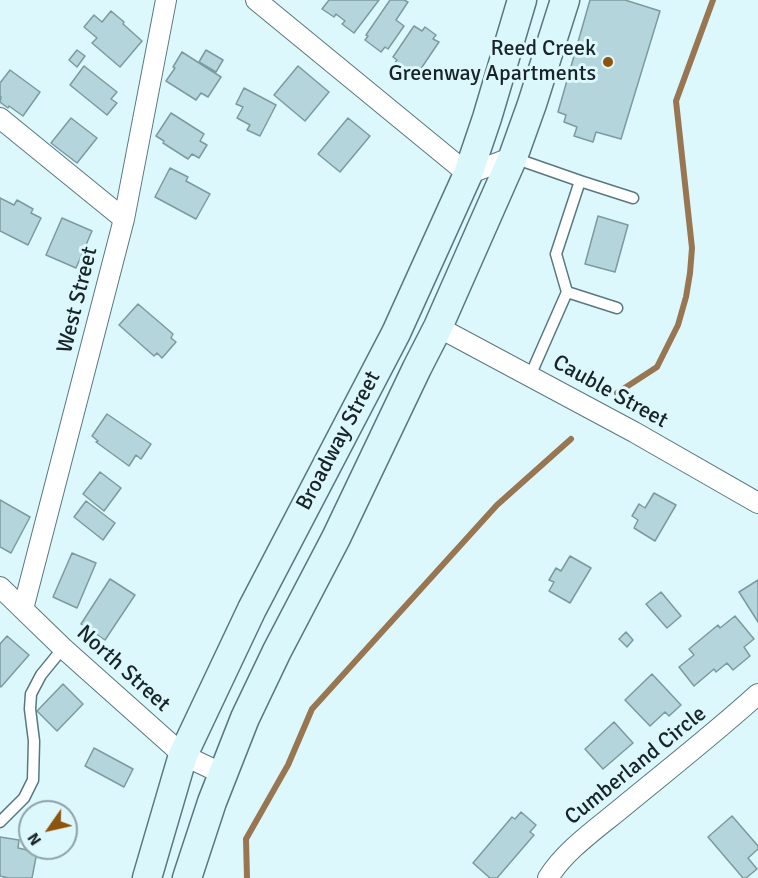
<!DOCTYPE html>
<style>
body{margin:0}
#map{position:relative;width:758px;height:878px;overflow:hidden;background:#ddf8fc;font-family:Signika,sans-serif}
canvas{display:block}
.north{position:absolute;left:18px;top:800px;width:60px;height:60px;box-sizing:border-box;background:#ddf8fc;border:2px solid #8ea3a7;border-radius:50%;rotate:236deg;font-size:16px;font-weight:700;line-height:24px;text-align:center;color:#182427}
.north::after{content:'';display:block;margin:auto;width:21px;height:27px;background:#8d540d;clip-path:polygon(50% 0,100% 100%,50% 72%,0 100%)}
</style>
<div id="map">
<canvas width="758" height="878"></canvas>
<div class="north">N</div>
</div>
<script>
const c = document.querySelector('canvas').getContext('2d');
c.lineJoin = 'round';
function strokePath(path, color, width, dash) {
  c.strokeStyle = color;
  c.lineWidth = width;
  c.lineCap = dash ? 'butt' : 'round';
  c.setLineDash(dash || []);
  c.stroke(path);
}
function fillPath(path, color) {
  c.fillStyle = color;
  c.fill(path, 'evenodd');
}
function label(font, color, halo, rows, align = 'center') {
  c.font = font + ' Signika,sans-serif';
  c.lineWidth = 6;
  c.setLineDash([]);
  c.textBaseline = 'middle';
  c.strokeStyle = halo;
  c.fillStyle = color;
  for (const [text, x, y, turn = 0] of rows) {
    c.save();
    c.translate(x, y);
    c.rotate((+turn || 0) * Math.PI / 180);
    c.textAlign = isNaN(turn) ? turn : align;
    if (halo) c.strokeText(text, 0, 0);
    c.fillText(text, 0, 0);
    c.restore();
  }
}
const stream = new Path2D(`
 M617 393 657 367 678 325 686 297 690 273 692 248 676 101 713 0
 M247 878 246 839 288 765 312 709 497 505 571 439`);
const building = new Path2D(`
 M329 0H379L354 33 342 24 345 21 336 14 334 17 322 9Z
 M390 0H404L408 2 396 20 404 26 388 49 385 47 381 52 365 40 368 36 366 35Z
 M590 0H625L660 11 621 139 596 132 593 142 574 136 577 127 564 122 566 115 558 112Z
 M111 11 124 22 123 24 142 41 120 67 92 43 97 38 84 27 94 15 102 22Z
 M414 26 422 31 425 27 436 35 433 39 439 42 418 73 415 71 411 76 394 64 397 60 393 57Z
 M77 50 85 56 77 67 69 60Z
 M206 50 223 60 216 72 199 62Z
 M182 52 221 77 208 97 201 93 196 100 166 81 175 68 173 67Z
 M84 66 117 92 111 99 117 103 107 115 70 85Z
 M298 66 329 92 305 121 274 95Z
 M10 70 40 92 23 116 9 106 8 108 0 102 1 97 0 96V83Z
 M244 88 276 105 260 136 247 130 250 125 237 118 243 107 236 104Z
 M171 113 204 134 200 141 207 145 199 158 192 154 188 159 163 143 164 141 156 136Z
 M71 118 97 138 77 163 51 143Z
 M348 118 370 136 340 172 318 154Z
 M170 168 188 177 186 181 210 194 196 219 155 197Z
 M0 198 14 205 17 200 33 209 31 213 41 218 28 245 0 231Z
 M598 216 628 225 615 272 585 264Z
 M62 218 92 231 76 268 46 255Z
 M138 304 173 334 171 338 176 342 162 358 157 353 154 356 119 325Z
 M107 414 151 444 141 459 136 455 129 466 96 442 98 441 92 436Z
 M100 472 121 488 104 511 83 494Z
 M654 493 676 505 655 541 634 528 638 520 632 516 639 504 645 508Z
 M0 500 30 517 11 553 0 547Z
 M86 501 115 523 103 540 74 517Z
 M72 553 96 563 77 608 53 597Z
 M570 556 591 568 570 603 549 591 554 582 549 580 556 568 561 571Z
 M110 579 135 595 105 640 81 624Z
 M758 580V622L739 592Z
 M661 592 681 616 667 628 646 604Z
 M735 616 754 639 744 647 750 656 733 670 727 663 716 672 714 669 694 686 679 667 694 655 689 649 718 625 720 628Z
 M626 632 633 640 627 647 619 639Z
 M7 636 29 655 1 687 0 686V644Z
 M652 674 681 705 669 716 665 712 650 726 625 700Z
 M63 684 83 704 57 731 37 711Z
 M614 722 633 743 603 769 585 749Z
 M94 748 133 769 124 787 85 766Z
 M521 812 536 825 530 832 534 835 497 878H490L473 863 512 817 515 819Z
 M732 816 758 846V849L748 858 757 869 746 878H743L708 837Z
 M0 837 19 840 18 848 37 852 32 878H8L0 876Z`);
const lane = new Path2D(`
 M514 158 580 181 556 254 567 292 530 376
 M580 181 633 198
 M567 292 617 308
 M0 822 24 798 33 780 34 741 30 709 31 694 41 675 63 648`);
const street = new Path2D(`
 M256 0 468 174 513 157
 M0 118 124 219
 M438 327 634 432 758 503
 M0 587 63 648 183 755 223 774
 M23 609 124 219 166 0
 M548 878C565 850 599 827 624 806 669 769 715 733 758 694`);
const secondary = new Path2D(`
 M147 878 183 755 252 609 396 333 468 174 487 118 522 0
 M187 878 212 802 245 718 277 651 336 538 417 368 438 327 513 157 532 104 565 0`);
const markers = [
 [608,62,6,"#8d540d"]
];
const poiNames = [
 ["Reed Creek",596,49],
 ["Greenway Apartments",596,74]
];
const streetNames = [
 ["West Street",78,300,-76],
 ["Cauble Street",610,392,29],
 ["Broadway Street",339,441,-62],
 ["North Street",123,669,42],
 ["Cumberland Circle",636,766,-39]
];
strokePath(stream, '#997652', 6);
fillPath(building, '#b4d5db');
strokePath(building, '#7b9ba0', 1.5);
strokePath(lane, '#59787d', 13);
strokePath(street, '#59787d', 22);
strokePath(secondary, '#59787d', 31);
strokePath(lane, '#fff', 10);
strokePath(street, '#fff', 20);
strokePath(secondary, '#daf8fc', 28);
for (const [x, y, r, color] of markers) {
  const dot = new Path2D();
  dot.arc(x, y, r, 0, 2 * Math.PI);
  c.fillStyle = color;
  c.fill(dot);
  strokePath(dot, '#ddf8fc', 2);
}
label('22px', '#182427', '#ddf8fc', poiNames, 'right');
label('22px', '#182427', '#ddf8fc', streetNames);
</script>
